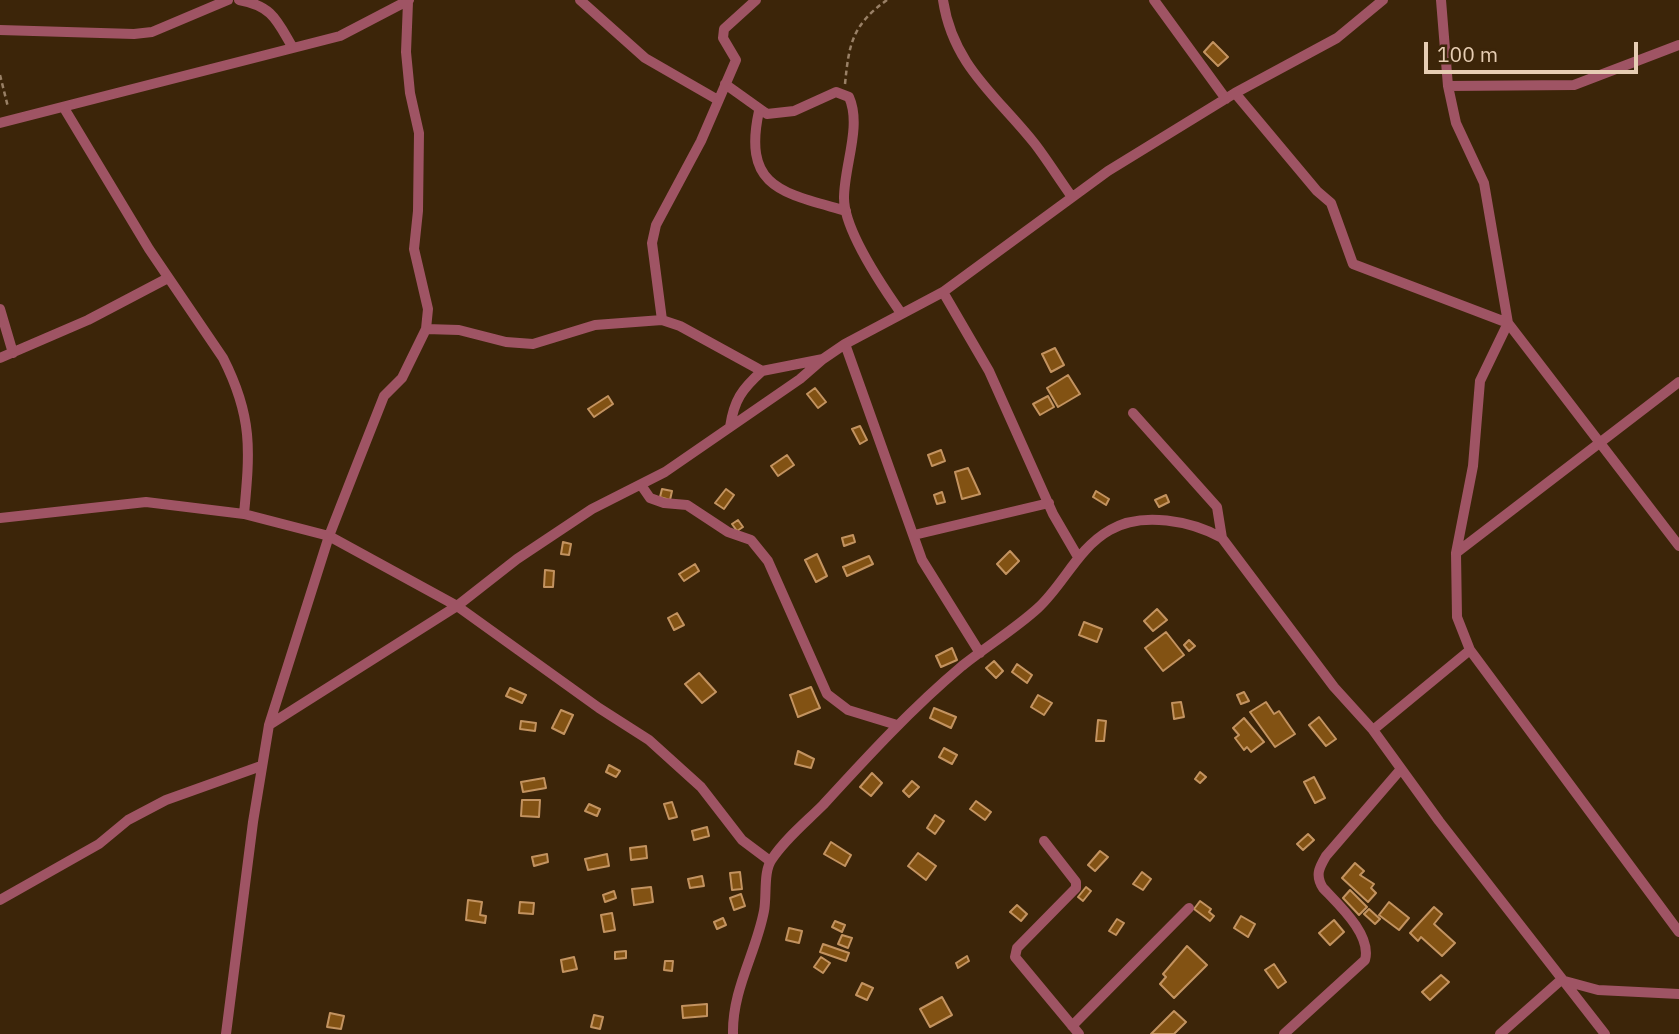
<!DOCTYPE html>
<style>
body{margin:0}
#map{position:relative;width:1679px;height:1034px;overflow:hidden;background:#3c2509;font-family:"IBM Plex Sans",sans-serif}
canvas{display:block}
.scale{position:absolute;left:1424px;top:42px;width:214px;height:32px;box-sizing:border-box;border:4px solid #e6cdb3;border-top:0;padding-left:9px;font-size:21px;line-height:24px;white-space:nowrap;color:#e6cdb3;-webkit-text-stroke:5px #3c2509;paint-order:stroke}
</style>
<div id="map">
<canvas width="1679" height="1034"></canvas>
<div class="scale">100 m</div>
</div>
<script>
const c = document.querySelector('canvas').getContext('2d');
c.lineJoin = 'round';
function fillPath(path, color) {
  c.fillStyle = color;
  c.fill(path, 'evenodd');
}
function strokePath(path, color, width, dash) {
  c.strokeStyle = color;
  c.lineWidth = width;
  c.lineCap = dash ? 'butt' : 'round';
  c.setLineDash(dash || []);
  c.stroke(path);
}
const building = new Path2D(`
 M1213 42 1228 57 1218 66 1204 52Z
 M1055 348 1064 365 1051 372 1042 354Z
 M1068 375 1080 394 1058 407 1047 388Z
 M815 388 826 402 818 408 807 394Z
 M608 396 613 404 594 417 588 409Z
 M1048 396 1054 407 1040 415 1033 404Z
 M860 426 867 440 860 444 852 429Z
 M941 450 945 461 932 466 928 455Z
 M787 455 794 465 778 476 771 466Z
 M968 468 980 494 962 499 955 472Z
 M662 489 672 491 670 500 660 497Z
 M726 489 734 495 724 509 715 503Z
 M1096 491 1109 499 1106 505 1093 497Z
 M942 492 945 502 937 504 934 495Z
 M1166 495 1169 502 1159 507 1155 500Z
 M738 520 743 527 737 531 732 524Z
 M853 535 855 542 844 546 842 538Z
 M563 542 571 544 569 555 561 554Z
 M1010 551 1019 561 1006 574 997 564Z
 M817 554 827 576 816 582 805 560Z
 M869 556 873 564 847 576 843 567Z
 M695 564 699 571 684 581 679 574Z
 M545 570 554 571 553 587H544Z
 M1157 609 1167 620 1153 631 1144 621Z
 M677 613 684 625 674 630 668 618Z
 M1084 622 1102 629 1097 642 1079 635Z
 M1166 632 1184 655 1163 671 1145 648Z
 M1189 640 1195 646 1189 651 1184 645Z
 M952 648 957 660 941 667 936 656Z
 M994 661 1003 671 996 678 986 668Z
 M1017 664 1032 675 1027 683 1012 672Z
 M699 673 716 692 702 703 685 684Z
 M811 687 820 708 798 717 790 695Z
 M510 688 526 695 522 703 506 696Z
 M1244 692 1249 701 1241 704 1237 695Z
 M1038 695 1052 703 1044 715 1031 707Z
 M1181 702 1184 717 1174 719 1172 703Z
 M1266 702 1274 714 1279 711 1295 734 1275 747 1250 712Z
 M934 708 956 717 951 728 930 718Z
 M561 710 573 715 564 734 552 728Z
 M1319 717 1336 739 1326 746 1309 725Z
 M1244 718 1264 742 1251 752 1247 747 1244 750 1235 738 1239 735 1233 728Z
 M1098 720 1106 721 1104 741H1096Z
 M521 721 536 723 535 731 520 729Z
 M944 748 957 755 952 764 939 757Z
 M798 751 814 759 811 768 795 764Z
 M609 765 620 771 616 777 606 772Z
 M1200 772 1206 777 1200 783 1195 779Z
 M872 773 882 783 871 796 860 787Z
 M1314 777 1325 798 1315 803 1304 782Z
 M544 778 546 788 523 792 521 782Z
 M912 781 919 787 909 797 903 791Z
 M522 800H540L539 817 521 816Z
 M976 801 991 812 985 820 970 809Z
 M672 802 677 817 669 819 664 804Z
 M589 804 600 809 597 816 585 811Z
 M935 815 944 821 935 834 927 828Z
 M707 827 709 836 694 840 692 831Z
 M1308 834 1314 840 1303 850 1297 844Z
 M831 842 851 855 845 866 824 854Z
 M646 846 647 858 631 860 630 848Z
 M1100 851 1108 857 1095 871 1088 865Z
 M918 853 936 866 926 880 908 866Z
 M547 854 548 862 534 866 532 857Z
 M607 854 609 866 588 870 585 859Z
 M1355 863 1364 871 1360 875 1374 884 1371 888 1376 893 1368 902 1342 878Z
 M740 872 742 889 732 890 730 873Z
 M1142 872 1151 879 1143 890 1133 884Z
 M702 876 704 886 690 888 688 879Z
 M651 887 653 902 634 905 632 889Z
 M1086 887 1091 891 1083 901 1078 897Z
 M1350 890 1367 907 1359 915 1343 898Z
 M614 891 616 898 605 902 603 895Z
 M741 894 745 906 734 910 730 898Z
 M468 900 482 902 480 915 486 916 485 923 466 920Z
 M1200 901 1211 909 1209 912 1214 916 1210 921 1194 909Z
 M520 902 534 903 533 914 519 913Z
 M1389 902 1409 918 1399 930 1379 915Z
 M1017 905 1027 914 1021 921 1010 912Z
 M1434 907 1442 914 1434 924 1455 943 1442 956 1421 937 1418 941 1410 933Z
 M1369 909 1380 919 1375 924 1364 914Z
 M612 913 615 930 604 932 601 915Z
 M1241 916 1255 924 1248 937 1234 928Z
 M723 918 726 925 717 929 714 922Z
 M1117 919 1124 923 1116 935 1109 931Z
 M1334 920 1344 932 1330 945 1319 933Z
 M835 921 845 925 842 932 832 927Z
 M789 928 802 931 799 943 786 940Z
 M842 935 852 938 848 948 838 944Z
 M823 944 849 953 846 961 820 952Z
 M1187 946 1207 965 1174 998 1160 984 1166 977 1163 974Z
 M626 951V958L615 959V952Z
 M967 956 969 961 958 968 956 963Z
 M574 957 577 969 563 972 561 960Z
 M821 957 830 963 823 973 814 967Z
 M665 961H673L672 971 664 970Z
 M1274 964 1286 982 1278 988 1265 970Z
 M1441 975 1449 982 1430 1000 1422 992Z
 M862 983 873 988 867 1000 856 995Z
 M942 997 952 1015 930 1027 920 1009Z
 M707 1004V1016L683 1018 682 1006Z
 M1174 1011 1186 1022 1174 1034H1151Z
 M330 1013 344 1016 341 1029 327 1027Z
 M594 1015 603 1017 600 1029 591 1027Z`);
const path = new Path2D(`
 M0 75 8 107
 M845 84C849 44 852 25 887 0`);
const street = new Path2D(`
 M239 0C273 6 277 21 293 48
 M580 0 645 58 718 100
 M943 0C953 66 997 96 1035 144 1048 161 1059 179 1072 197
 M1154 0 1226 99
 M1441 0 1448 86
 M0 30 134 34 152 32 228 0
 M725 84 767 114 794 111 836 92 849 97C862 126 844 166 844 198 844 230 882 286 901 313
 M1235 93 1317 191 1331 203 1353 264 1508 323 1484 183 1456 123 1448 86 1574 85 1679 45
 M64 108 149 249 223 358C253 417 250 450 244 514
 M759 111C742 189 784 193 846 211
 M0 123 340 36 409 0
 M943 292 989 371 1053 514 1078 557
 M0 309 13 353
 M662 320 652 243 656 225 701 141 736 60 723 38 724 29 756 0
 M426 329 459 330 506 342 533 344 595 325 662 320 680 326 762 371 823 359 845 344 943 292 1108 171 1235 93 1337 38 1383 0
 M845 344 922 560 980 653
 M0 358 88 320 168 278
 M1133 413 1217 507 1222 538
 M730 427C734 400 742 389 762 371
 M641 485 650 498 664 503 687 505 728 532 751 540 768 561 827 694 848 710 897 725
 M0 518 146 502 244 514 329 536 457 606 599 708 649 740 701 787 742 840 770 861
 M914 535 1049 503
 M1456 553 1679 382
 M1470 650 1457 617 1456 553 1473 466 1480 381 1508 323 1679 546
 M269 725 457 606 517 559 592 509 665 472 800 379 823 359
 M1373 730 1470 650 1679 932
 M1044 841 1076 882V888L1017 948 1015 957 1079 1034
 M0 900 99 844 128 820 166 800 261 766
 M1072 1026 1189 908
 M226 1034 253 822 269 725 329 536 354 472 384 396 402 378 426 329 428 309 414 249 418 211 419 133 410 93 406 52 408 2
 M733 1034C732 990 756 953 764 911 767 896 763 871 772 859 785 839 806 822 823 805 867 757 912 708 962 666 987 646 1015 629 1038 608 1064 584 1078 548 1110 530 1142 511 1192 521 1222 538L1334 687 1373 730 1439 821 1605 1034
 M1284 1034 1365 960C1372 935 1339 905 1323 888 1315 875 1319 868 1326 856L1401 769
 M1500 1034 1561 980 1598 990 1679 994`);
fillPath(building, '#825213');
strokePath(building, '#c39360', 2);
strokePath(path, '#998066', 2.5, [5, 3.5]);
strokePath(street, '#9f5464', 10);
</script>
